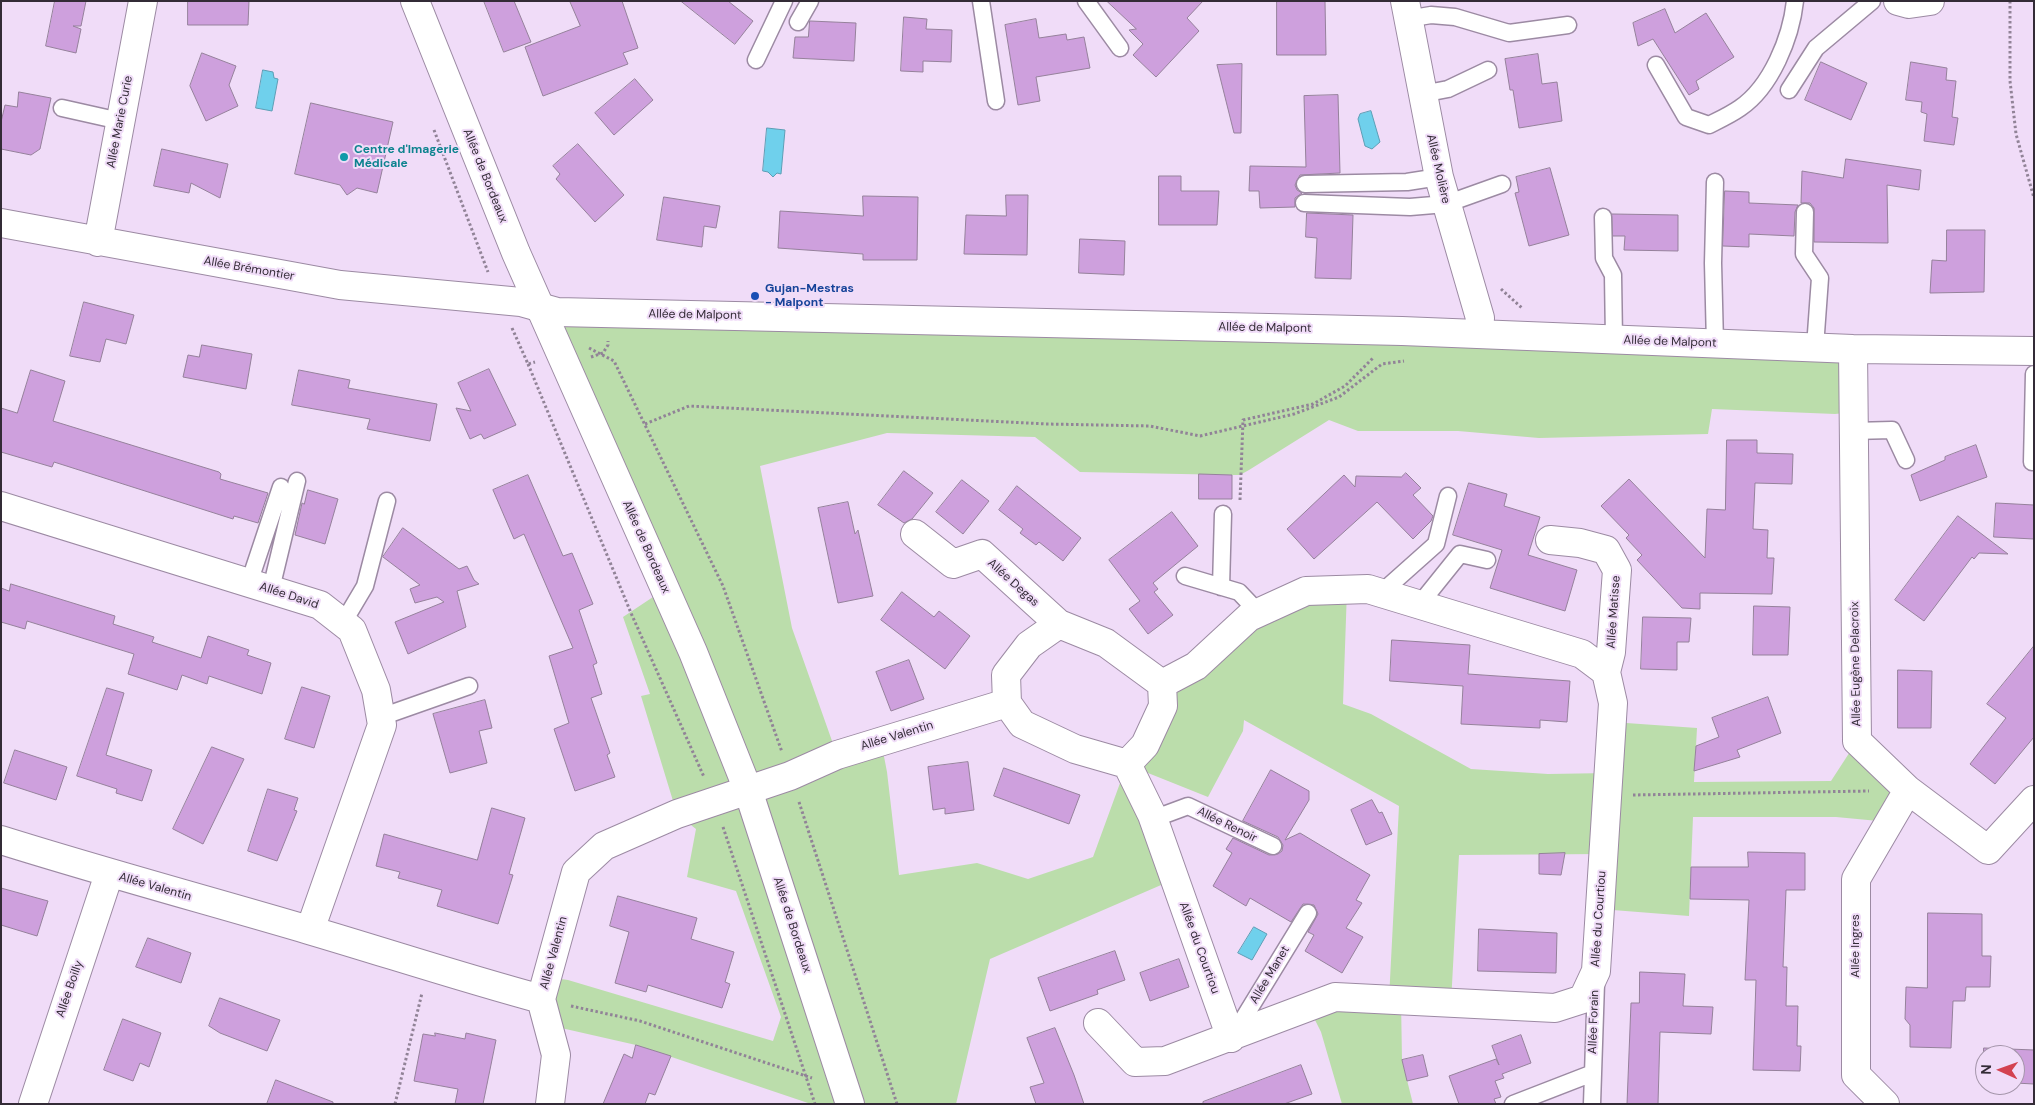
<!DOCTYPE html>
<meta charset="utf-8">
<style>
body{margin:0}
#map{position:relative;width:2035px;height:1105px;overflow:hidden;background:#f0dcf8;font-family:"DM Sans",sans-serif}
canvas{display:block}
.frame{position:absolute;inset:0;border:2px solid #332b36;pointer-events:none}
.north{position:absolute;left:1975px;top:1045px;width:50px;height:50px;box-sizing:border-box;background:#f0dcf8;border:1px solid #a495aa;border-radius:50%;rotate:272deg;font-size:14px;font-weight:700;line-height:20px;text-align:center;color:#332b36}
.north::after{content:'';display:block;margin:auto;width:18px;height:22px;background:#d34251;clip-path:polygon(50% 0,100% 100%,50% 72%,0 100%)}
</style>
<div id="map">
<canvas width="2035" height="1105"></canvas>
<div class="frame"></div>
<div class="north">N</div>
</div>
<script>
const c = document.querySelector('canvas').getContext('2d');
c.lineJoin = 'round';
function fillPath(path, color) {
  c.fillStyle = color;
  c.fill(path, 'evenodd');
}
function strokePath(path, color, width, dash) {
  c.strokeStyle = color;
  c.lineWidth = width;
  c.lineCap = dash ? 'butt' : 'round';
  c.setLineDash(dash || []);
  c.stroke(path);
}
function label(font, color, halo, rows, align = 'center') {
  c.font = font + ' "DM Sans",sans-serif';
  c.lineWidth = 4;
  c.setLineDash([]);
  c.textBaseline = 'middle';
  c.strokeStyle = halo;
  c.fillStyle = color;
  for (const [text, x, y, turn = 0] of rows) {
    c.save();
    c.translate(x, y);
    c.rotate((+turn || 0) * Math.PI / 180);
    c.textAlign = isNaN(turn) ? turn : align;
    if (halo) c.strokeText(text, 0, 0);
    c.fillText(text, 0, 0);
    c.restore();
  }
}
const green = new Path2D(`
 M541 307 1853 349 1854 412 1835 414 1712 409 1708 434 1539 438 1458 431H1358L1329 420 1249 470 1240 475H1232L1080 472 1035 437 887 433 760 466 792 628 837 755 881 741 887 772 899 875 977 863 1028 879 1093 857 1127 764 1162 684 1249 617 1347 590 1343 704 1371 714 1471 769 1548 774 1609 773 1612 722 1697 728 1694 782 1831 781 1857 741 1908 790 1889 822 1836 817H1693L1689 916 1600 909 1604 854 1459 855 1451 1003 1401 1000 1402 1060 1413 1104H1342L1321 1032 1309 1008 1389 999 1399 806 1244 720 1243 731 1208 797 1128 765 1175 879 990 959 956 1104H811L636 1045 548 1025 547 977 568 980 773 1041 781 1017 736 891 687 877 696 829 677 814 641 696 650 694 623 617 665 589Z`);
const water = new Path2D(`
 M263 70 273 72 274 78 278 79 272 111 256 108Z
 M1371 111 1380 142 1372 149 1365 146 1358 119 1360 114Z
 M767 128 785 130 781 174 777 173 773 177 768 172 763 171Z
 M1254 927 1267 934 1252 960 1238 953Z`);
const building = new Path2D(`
 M55 1H86L81 26H73L81 29 76 53 46 46Z
 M188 1H249L248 25H188Z
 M484 1H514L531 42 504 52Z
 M570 1H622L638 48 623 53 628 64 543 96 525 47 580 26Z
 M681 1H728L753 21 735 44Z
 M1107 1H1203L1187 18 1199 31 1156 77 1133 55 1143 44 1129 30 1136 29Z
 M1277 1H1325L1326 55H1277Z
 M1665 9 1675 33 1706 13 1734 57 1696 81 1699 89 1689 95 1653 39 1638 46 1633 23Z
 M904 17 927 19 926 29 952 30 951 62 923 61V72L901 71Z
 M1036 19 1039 38 1066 34 1067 40 1084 37 1090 68 1036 77 1040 101 1018 105 1005 25Z
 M810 21 856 23 854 61 793 58 795 37H808Z
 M202 53 236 66 229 85 238 106 206 121 190 86Z
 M1538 54 1542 84 1557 82 1562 121 1519 128 1513 90H1510L1505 59Z
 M1821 62 1867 83 1851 120 1805 100Z
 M1911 62 1947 68 1946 80 1956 81 1952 117 1958 118 1954 145 1924 141 1927 114 1921 112 1922 102 1906 100Z
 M1242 64 1241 133H1234L1217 65Z
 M635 79 653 100 614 135 595 113Z
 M19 92 51 98 40 149 31 155 1 149V122L5 105 17 107Z
 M1338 95 1340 173 1300 175 1295 185 1297 190 1302 193 1295 198V207L1260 208 1259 191H1249L1250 166 1306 167 1304 96Z
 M311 103 393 122 377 193 357 188 347 195 340 185 295 174Z
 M578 144 624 195 595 222 556 179 560 174 553 166Z
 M162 149 228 164 220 198 191 183 189 193 154 186Z
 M1846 159 1921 170 1919 190 1887 185 1888 243 1814 242V208L1810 203H1801L1802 171 1843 178Z
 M1550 168 1569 235 1529 246 1515 193 1519 192 1516 177Z
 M1159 176H1181V191H1219L1217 225H1159Z
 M1725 191 1749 192V203L1798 205 1795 212 1794 236 1749 234V247L1723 246Z
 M1006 195H1028L1027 255 964 254 966 215 1006 216Z
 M863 196 918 197 917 260H863V254L778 248 780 211 863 216Z
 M664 197 720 206 716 228 704 226 702 247 657 240Z
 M1307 213 1353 215 1351 279 1315 278 1317 238 1306 237Z
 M1612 214 1678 215V251L1624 250 1625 236H1613Z
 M1947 230H1985L1984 292 1930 293 1932 260 1946 261Z
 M1080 239 1125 241 1124 275 1079 273Z
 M84 302 134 315 126 344 106 339 100 362 70 356Z
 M202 345 252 354 246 389 183 377 188 355 199 357Z
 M489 369 516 425 484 439 481 434 470 439 456 408 471 411 458 383Z
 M31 370 65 381 53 421 219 472 221 474 220 479 268 493 258 523 234 516 233 519 54 462 52 467 1 452V408L17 413Z
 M299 370 350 380 348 388 437 404 430 441 367 429 370 419 292 405Z
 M1727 440H1757V453L1793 454 1792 484 1755 483 1753 529 1768 530 1767 558H1774L1772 594 1700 593V609L1682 608 1637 560 1642 555 1626 538 1629 535 1601 506 1629 479 1705 558 1707 509 1725 510Z
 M1976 445 1987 477 1920 501 1911 475 1945 460V457Z
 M904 471 933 493 912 519 904 523 878 505Z
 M1406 473 1421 488 1413 495 1433 516 1431 521 1413 539 1377 502 1314 559 1287 529 1344 475 1355 487 1356 476 1401 477Z
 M1199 474 1232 475V499H1199Z
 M528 475 563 556 572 553 593 604 579 610 597 663 593 665 602 694 591 698 610 753 607 755 615 777 575 791 554 729 569 723 549 656 573 648 524 534 514 539 493 490Z
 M962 480 989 501 963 534 936 512Z
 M1469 483 1507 494 1504 506 1540 517 1528 555 1577 570 1565 611 1490 588 1502 550 1453 535Z
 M1017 486 1081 538 1063 561 1039 542 1036 545 1020 533 1023 529 999 510Z
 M308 490 338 499 325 544 295 535 302 503 304 504Z
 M848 502 855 534 858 530 873 596 838 603 818 508Z
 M1996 503 2034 505V539L1994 537Z
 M1172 512 1198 546 1153 583 1158 589 1154 592 1173 615 1148 634 1129 609 1140 601 1109 560Z
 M1958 516 2008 554 1979 553 1974 559 1972 557 1924 621 1895 600Z
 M403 528 459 569 467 566 474 580 479 584 457 591 466 627 408 654 395 622 444 602 437 597 415 603 410 589 420 585 383 557Z
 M11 584 115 616 113 624 154 637 152 642 201 658 208 636 249 650 247 655 271 663 262 694 209 676 207 684 182 675 177 690 128 674 134 654 27 621 25 629 1 622V588L9 591Z
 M902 592 934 617 939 611 970 636 945 669 881 620Z
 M1754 606 1790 607 1788 655H1753Z
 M1643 617 1691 618 1689 642H1677V670L1641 669Z
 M1392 640 1470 645 1468 674 1570 681 1567 722 1540 720V728L1461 724 1463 686 1390 681Z
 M2034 646V737L1995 784 1970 764 2006 718 1987 704Z
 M909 660 924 699 891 711 876 672Z
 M1898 670 1932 671 1931 728H1898Z
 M302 687 330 696 314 748 285 739Z
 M107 688 124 693 106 755 152 770 142 801 116 793 117 789 77 776Z
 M1768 697 1781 733 1737 750 1740 757 1694 771 1696 746 1719 737 1712 718Z
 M485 700 492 728 479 731 487 763 450 773 433 714Z
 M212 747 244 759 203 844 173 829Z
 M15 750 67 767 56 800 4 783Z
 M968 762 974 810 945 814V808L933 810 928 767Z
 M1004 768 1080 795 1069 824 994 796Z
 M1271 770 1309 791V800L1285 840 1300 833 1370 875 1356 900 1362 903 1346 928 1363 937 1342 973 1305 951 1314 935 1308 932 1318 914 1314 905 1303 904 1291 922 1250 898 1246 906 1213 886 1232 853 1226 849 1233 838 1269 855 1278 854 1282 851 1283 845 1278 837 1243 821Z
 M268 789 298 798 294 810 297 811 277 861 248 851Z
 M1372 800 1379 813 1382 812 1392 834 1366 845 1351 810Z
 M492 808 525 818 509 874 513 875 498 924 437 906 442 890 398 878 400 872 376 866 384 834 477 860Z
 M1748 852 1805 853V890H1786L1783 967H1787L1786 1006H1798L1797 1046H1801L1800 1071 1753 1070 1756 980H1745L1749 900 1690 899 1691 867H1748Z
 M1565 853 1561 875 1539 874V854Z
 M1 888 48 901 37 936 1 925Z
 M618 896 697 918 691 939 734 952 725 982 730 984 722 1008 648 985 646 992 615 983 629 932 610 926Z
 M1928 913 1982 914V956H1991L1990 987H1966L1965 1001H1953L1951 1048 1910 1047V1025L1905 1019 1906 987 1927 988Z
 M1479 929 1557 933 1556 973 1478 971Z
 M148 938 191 953 181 983 136 967Z
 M1115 951 1125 980 1097 990 1098 994 1050 1011 1038 978Z
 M1179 959 1189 987 1150 1001 1140 973Z
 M1640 972 1685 974 1683 1006 1713 1007 1711 1034 1660 1032 1658 1104H1627L1631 1003H1639Z
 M220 998 280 1020 267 1051 220 1033 209 1026Z
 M123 1019 161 1033 149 1067 140 1063 133 1081 104 1070Z
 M1055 1028 1074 1075 1084 1104H1036L1030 1087 1044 1083 1027 1038Z
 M435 1033 465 1039 466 1033 496 1040 483 1104H455L458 1089 414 1081 423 1034 435 1036Z
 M1521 1035 1531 1063 1502 1074 1504 1078 1495 1081 1501 1097 1494 1099 1496 1104H1459L1449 1076 1496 1059 1499 1065 1492 1046Z
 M636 1045 671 1056 655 1095 649 1093 645 1104H603L624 1054 632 1058Z
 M1984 1048 2034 1050V1084L2015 1083V1055H1985V1082H1983Z
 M1423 1055 1428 1076 1407 1081 1402 1060Z
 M1301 1065 1312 1094 1284 1104H1203V1102Z
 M276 1080 333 1102V1104H267Z`);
const path = new Path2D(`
 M2010 1V81L2016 134 2034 198
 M434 130 488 272
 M1501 289 1522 308
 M512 328 528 364 535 362
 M589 348 614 361 723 586 782 752
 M591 357 603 353 608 345V341
 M528 364 631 613 704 777
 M645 424 689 406 1047 424 1150 426 1200 436 1294 414 1339 397 1382 364 1404 361
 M1240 500 1243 420 1313 404 1345 386 1374 357
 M1633 795 1869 791
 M799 802 897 1104
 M723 827 815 1104
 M571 1006 640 1021 812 1078
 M395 1104 422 993`);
const lane = new Path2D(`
 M981 1 996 101
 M1086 1 1120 48
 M1407 19 1431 15 1455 17 1509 33 1568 25
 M798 22 810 1
 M756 60 784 1
 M1656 65 1686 117 1709 125C1719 120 1730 115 1740 108 1771 87 1791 38 1795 1
 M1789 90 1816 48 1872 1
 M1422 94 1448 89 1488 70
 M62 108 120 121
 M1305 184 1407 182 1439 177
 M1304 203 1410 207 1446 204 1502 184
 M1805 212 1804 254 1820 278 1815 347
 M1603 217 1604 258 1613 275 1614 340
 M1715 344 1713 263 1715 182
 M1853 431 1892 430 1906 460
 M2032 462 2034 374
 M1185 576 1239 592 1258 612
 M249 583 281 487
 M1221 587 1223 514
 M271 589 297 481
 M1381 593 1436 544 1448 496
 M1419 605 1460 554 1487 560
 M343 623 365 586 387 501
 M381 717 469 686
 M1153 819 1188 806 1273 846
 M1234 1034 1308 913
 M1513 1104 1593 1073
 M1592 1104 1596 983`);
const street = new Path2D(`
 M1405 1 1439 177 1480 318 1479 334
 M1898 1 1909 4 1930 1
 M1 223 340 285 521 302 557 312 1402 331 1853 349 2034 351
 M98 242 143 1
 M1853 349 1857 741 1908 790 1988 850 2034 800
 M1 506 320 605 352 630 376 690 382 725 310 930
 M915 534 953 564 982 554 1059 624
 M1550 540 1580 543 1606 550 1617 570 1611 652 1606 672
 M1059 624 1106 643 1162 684 1163 706 1145 745 1127 764 1075 749 1022 724 1007 703 1006 675 1029 645Z
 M1127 764 1152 815 1231 1038
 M1 840C103 872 207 900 309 930 387 953 463 978 541 999L576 872 604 846 677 814 790 776 837 755 1007 703
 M541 999 556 1055 550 1104
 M1098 1023 1135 1062 1165 1061 1335 997 1555 1008 1583 999 1596 971 1613 703 1606 672 1582 654 1368 589 1306 591 1249 617 1196 666 1162 684
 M33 1104 109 874
 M1885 1104 1856 1075V879L1908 790`);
const secondary = new Path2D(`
 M415 1 516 253 693 652 748 790 850 1104`);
const markers = [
 [344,157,5,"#0f9aa8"],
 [755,296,5,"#1a4fb4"]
];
const streetNames = [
 ["Allée Marie Curie",120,122,-79],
 ["Allée Molière",1438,169,77],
 ["Allée de Bordeaux",485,176,68],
 ["Allée Brémontier",249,269,10],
 ["Allée de Malpont",695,315,1],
 ["Allée de Malpont",1265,328,1],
 ["Allée de Malpont",1670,342,2],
 ["Allée de Bordeaux",646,547,66],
 ["Allée Degas",1013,583,42],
 ["Allée David",289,596,18],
 ["Allée Matisse",1614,612,-86],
 ["Allée Eugène Delacroix",1856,664,-91],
 ["Allée Valentin",897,736,-17],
 ["Allée Renoir",1227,825,26],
 ["Allée Valentin",155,887,16],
 ["Allée du Courtiou",1599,919,-86],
 ["Allée de Bordeaux",792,925,72],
 ["Allée Ingres",1856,946,-90],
 ["Allée du Courtiou",1199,948,70],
 ["Allée Valentin",554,953,-75],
 ["Allée Manet",1270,975,-59],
 ["Allée Boilly",70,989,-71],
 ["Allée Forain",1594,1022,-88]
];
const cultureNames = [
 ["Centre d'Imagerie",354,150],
 ["Médicale",354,164]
];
const transitNames = [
 ["Gujan-Mestras",765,289],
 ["- Malpont",765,303]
];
fillPath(green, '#bbddab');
fillPath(water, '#6fd0ec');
strokePath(water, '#5d9eb5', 1);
fillPath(building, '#cea0dd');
strokePath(building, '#95819b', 1);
strokePath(lane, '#9c8aa3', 19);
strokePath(street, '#9c8aa3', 30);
strokePath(secondary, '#9c8aa3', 30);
strokePath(path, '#918397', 3, [2.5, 2.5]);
strokePath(lane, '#fff', 16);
strokePath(street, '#fff', 28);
strokePath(secondary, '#fff', 28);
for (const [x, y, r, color] of markers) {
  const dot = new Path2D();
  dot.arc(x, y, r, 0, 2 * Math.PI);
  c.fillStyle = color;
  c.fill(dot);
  strokePath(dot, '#f0dcf8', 2);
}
label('12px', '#332b36', '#f0dcf8', streetNames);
label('bold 12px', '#0d838f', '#f0dcf8', cultureNames, 'left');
label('bold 12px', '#164399', '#f0dcf8', transitNames, 'left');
</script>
